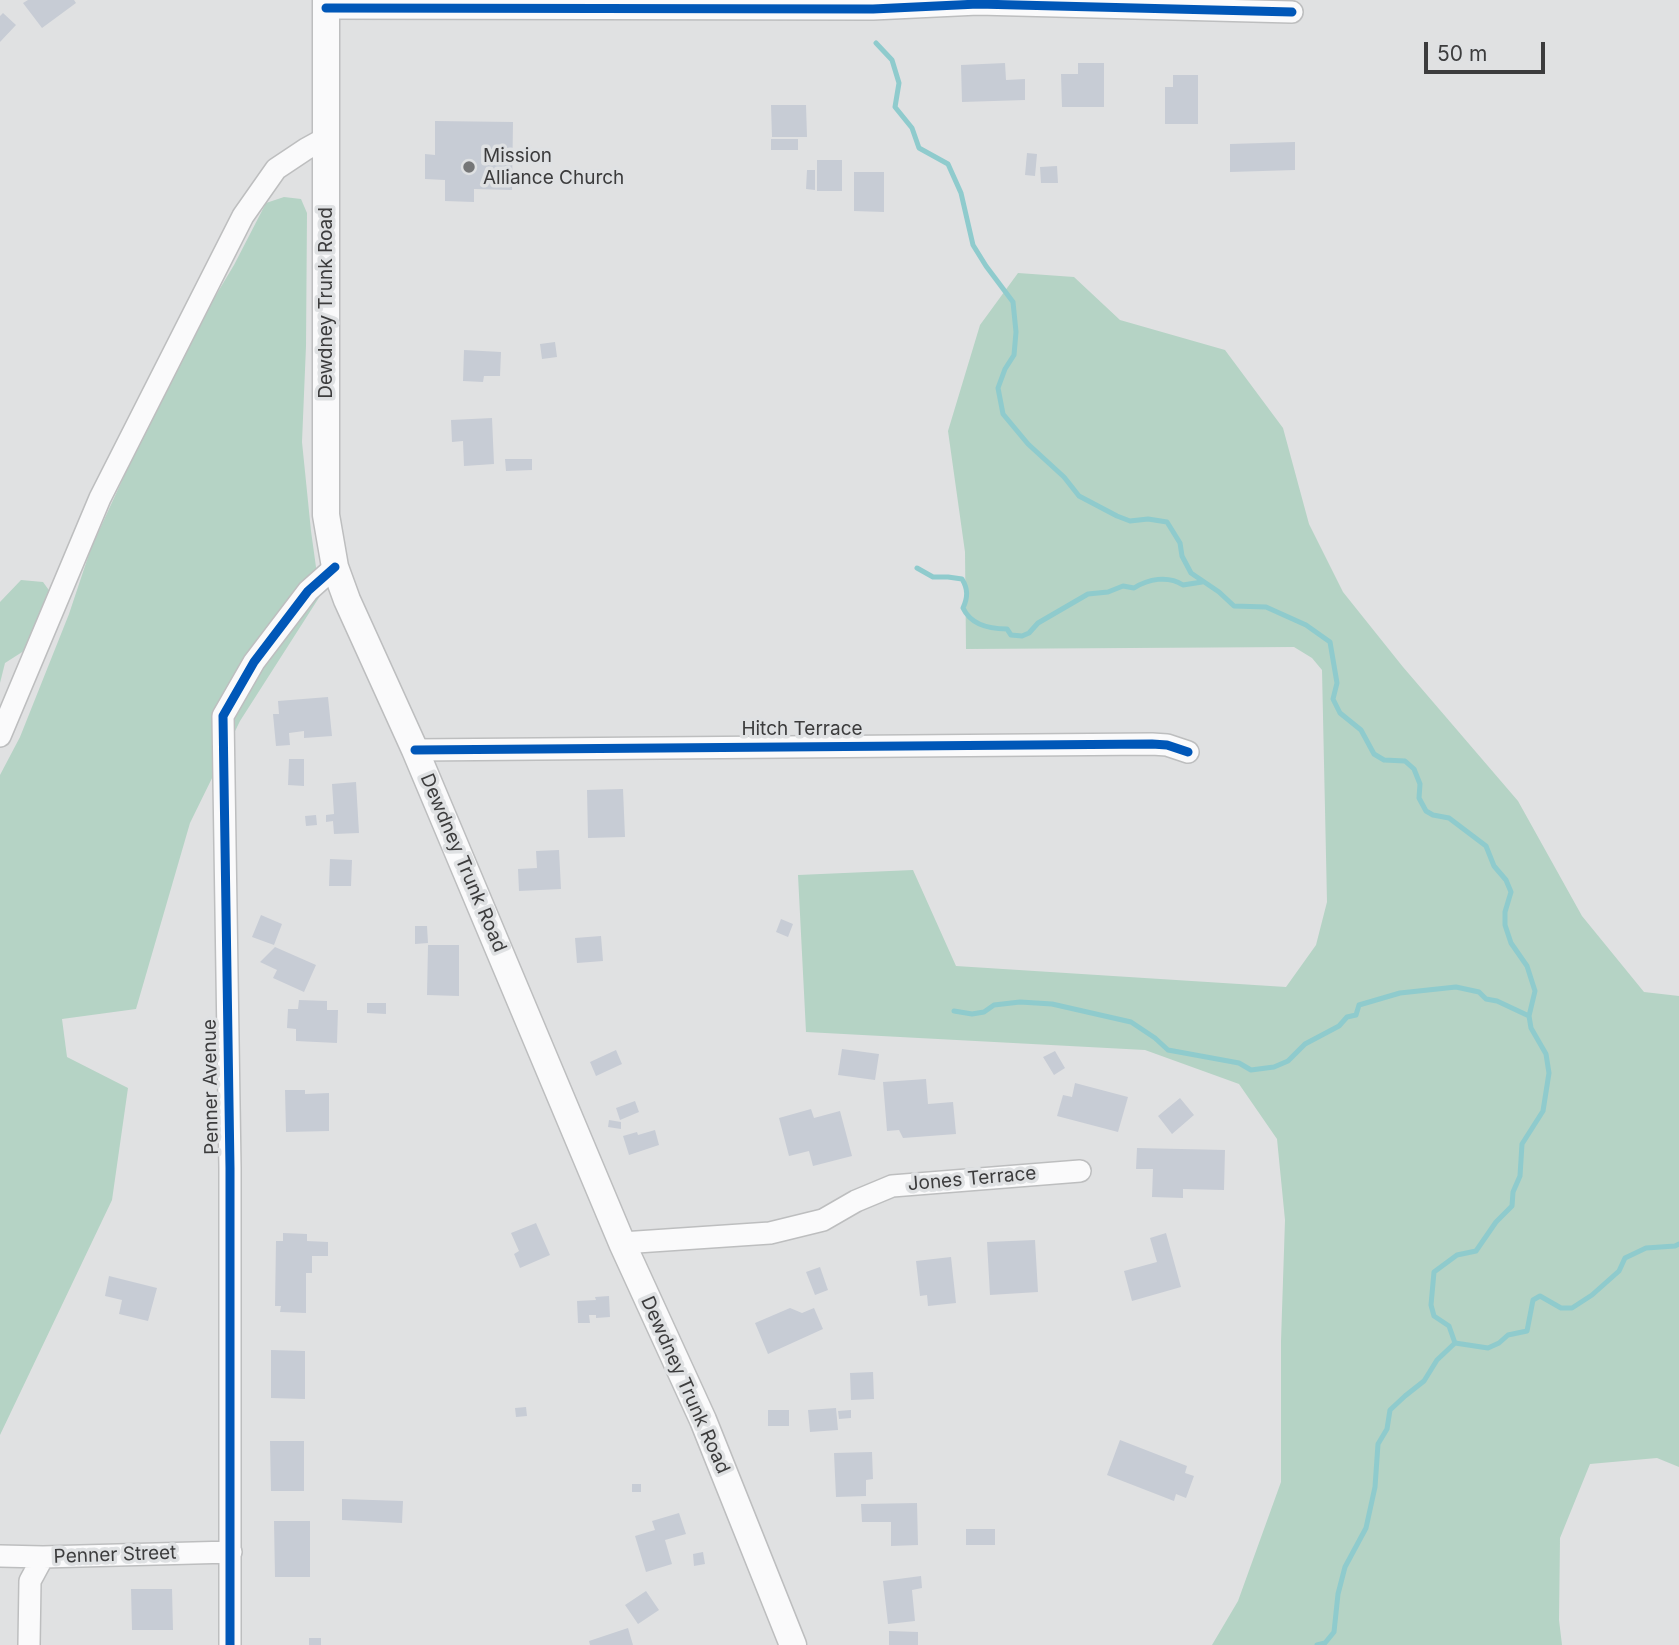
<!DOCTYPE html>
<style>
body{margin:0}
#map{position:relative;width:1679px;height:1645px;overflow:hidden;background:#e0e1e2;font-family:Inter,sans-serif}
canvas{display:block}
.scale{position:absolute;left:1424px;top:42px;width:121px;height:32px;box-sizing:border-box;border:4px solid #3c3c3d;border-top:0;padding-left:9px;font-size:21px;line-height:24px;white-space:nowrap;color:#3c3c3d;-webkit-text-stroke:5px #dfe1e3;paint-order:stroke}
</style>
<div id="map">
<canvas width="1679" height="1645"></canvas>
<div class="scale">50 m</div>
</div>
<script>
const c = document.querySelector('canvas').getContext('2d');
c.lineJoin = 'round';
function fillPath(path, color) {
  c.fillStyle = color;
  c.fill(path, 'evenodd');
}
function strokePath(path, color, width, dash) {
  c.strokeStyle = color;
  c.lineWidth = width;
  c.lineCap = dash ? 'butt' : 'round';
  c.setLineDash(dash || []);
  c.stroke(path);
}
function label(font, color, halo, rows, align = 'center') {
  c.font = font + ' Inter,sans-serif';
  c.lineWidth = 7;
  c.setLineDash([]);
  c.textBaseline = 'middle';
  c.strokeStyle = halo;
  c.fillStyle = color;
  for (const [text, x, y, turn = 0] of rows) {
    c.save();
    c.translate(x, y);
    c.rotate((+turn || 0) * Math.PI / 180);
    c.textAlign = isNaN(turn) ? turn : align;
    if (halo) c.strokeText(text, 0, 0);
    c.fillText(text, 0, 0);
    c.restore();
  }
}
const green = new Path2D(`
 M284 197 301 199 307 213 306 346 302 442 311 531 320 596 240 721 190 823 136 1009 62 1019 67 1057 128 1088 112 1200 0 1435V775L20 737 69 614 91 548 137 448 198 325 234 265 266 203Z
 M1018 273 1074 277 1120 320 1225 350 1283 428 1309 524 1343 592 1403 667 1518 801 1582 916 1644 992 1679 996V1467L1657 1458 1590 1464 1560 1538 1559 1620 1562 1645H1212L1238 1601 1281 1482V1341L1285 1220 1277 1139 1239 1084 1145 1050 806 1032 798 875 913 870 956 966 1286 987 1316 945 1327 902 1322 670 1312 658 1294 647 966 649 965 552 948 431 980 325Z
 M21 580 43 582 51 593 30 647 5 663 0 683V602Z`);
const stream = new Path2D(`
 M876 43 892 60 899 83 895 107 912 128 919 148 948 164 961 193 973 245 986 266 1013 302 1016 332 1014 355 1005 369 998 388 1003 414 1028 444 1064 477 1079 496 1117 516 1130 521 1148 519 1167 522 1180 543 1182 556 1191 573 1219 592 1234 606 1266 607 1306 625 1330 642 1337 683 1333 699 1340 713 1361 730 1374 754 1384 760 1405 761 1414 769 1420 784 1419 798 1426 811 1433 815 1449 818 1486 846 1494 866 1506 880 1511 892 1505 912V925L1511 943 1527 966 1535 991 1529 1016 1531 1028 1546 1054 1549 1073 1543 1111 1522 1144 1520 1176 1513 1192 1512 1206 1496 1222 1476 1251 1457 1255 1434 1272 1431 1305 1434 1316 1449 1326 1455 1343
 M917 568 933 577H948L962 579C968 589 968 597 963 608 971 625 990 629 1007 629L1011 635 1022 636 1029 633 1038 623 1088 594 1108 592 1123 586 1134 588C1148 579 1168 575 1183 585L1202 582
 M954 1011 972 1014 984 1012 994 1005 1020 1002 1052 1004 1131 1022 1155 1038 1168 1050 1239 1063 1251 1070 1274 1067 1288 1061 1305 1044 1339 1026 1347 1017 1356 1015 1359 1005 1400 993 1456 987 1479 992 1486 999 1497 1001 1529 1016
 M1317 1645 1325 1643 1334 1632 1338 1594 1345 1567 1366 1528 1375 1487 1378 1444 1387 1429 1390 1410 1405 1396 1424 1381 1437 1360 1455 1343 1488 1348 1499 1343 1508 1335 1527 1331 1533 1300 1540 1296 1561 1308H1572L1592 1295 1619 1271 1625 1258 1646 1248 1675 1246 1679 1244`);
const building = new Path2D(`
 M28 0H74L76 3 42 28 23 3Z
 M3 13 16 25 0 42V16Z
 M1005 63 1006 80 1025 79V100L962 102 961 65Z
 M1078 63H1104V107H1062L1061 74H1078Z
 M1173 75H1198V124H1165V87H1173Z
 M771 105H806L807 137H772Z
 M435 121 513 122 512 190 474 189V202L445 201V180L425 179V154L435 155Z
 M771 139H798V150H771Z
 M1295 142V170L1230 172V144Z
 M1027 153 1037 154 1035 176 1025 175Z
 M817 160H842V191H817Z
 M1057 166 1058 183H1041L1040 167Z
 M807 170H815V190L806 189Z
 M854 172H884V212L854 211Z
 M555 342 557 357 542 359 540 344Z
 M464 350 501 352 500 376H484L483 382 463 381Z
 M492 418 494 464 464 466 463 441 452 442 451 420Z
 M505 459H532V470L506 471Z
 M328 697 332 736 304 738V731L289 733 290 745 276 746 273 714H279L278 701Z
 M289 759H304V786L288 785Z
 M356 782 359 833 334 834 333 821 326 822V815L334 814 332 784Z
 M623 789 625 837 588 838 587 790Z
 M316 815 317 825 306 826 305 816Z
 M559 850 561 889 519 891 518 869 537 868 536 851Z
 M330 859 352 860 351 886H329Z
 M261 915 282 924 274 945 252 937Z
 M781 919 793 924 788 937 776 932Z
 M415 926H427L428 943 415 944Z
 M601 936 603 961 577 963 575 938Z
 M428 945H459V996L427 995Z
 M275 947 316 965 304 992 273 978 277 970 260 962Z
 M299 1000 327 1001V1010H338L337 1043 296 1041V1029L287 1028 288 1009H298Z
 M367 1003H386V1014L367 1013Z
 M842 1049 879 1054 875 1080 838 1075Z
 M616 1050 622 1064 596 1076 590 1062Z
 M1055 1051 1065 1068 1054 1075 1043 1057Z
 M926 1079 928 1104 953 1102 956 1134 903 1138 899 1130 887 1131 883 1082Z
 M1075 1083 1128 1097 1118 1132 1057 1116 1063 1095 1072 1097Z
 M285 1090H305V1094L329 1093V1131L286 1132Z
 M1180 1098 1194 1115 1172 1134 1158 1116Z
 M635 1101 639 1112 620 1120 616 1108Z
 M811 1109 814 1118 840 1111 852 1156 813 1166 809 1151 789 1156 779 1118Z
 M609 1120 621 1122V1129L608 1127Z
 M655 1130 659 1145 629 1155 623 1136 637 1132 638 1135Z
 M1137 1148 1225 1150 1224 1190 1183 1189V1198L1152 1197 1153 1169H1136Z
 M536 1223 550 1255 520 1268 514 1254 519 1251 511 1233Z
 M283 1233 307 1234V1241L328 1242V1256H312V1273H306V1313L280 1312 281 1306H275L276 1241H283Z
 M1166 1233 1181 1287 1132 1301 1124 1271 1157 1262 1150 1238Z
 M1035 1240 1038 1292 990 1295 987 1242Z
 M951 1257 956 1303 928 1306 927 1295 920 1296 916 1261Z
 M820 1267 828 1290 815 1295 806 1272Z
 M109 1276 157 1288 148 1321 119 1314 122 1300 105 1296Z
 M609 1296 610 1317 596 1318V1315H589L590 1323H578L577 1301 596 1300 595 1297Z
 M790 1308 802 1313 814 1308 823 1329 768 1354 755 1323Z
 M271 1350 305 1351V1399L271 1398Z
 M873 1372 874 1399 851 1400 850 1373Z
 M526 1407 527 1416 516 1417 515 1408Z
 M836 1408 838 1430 810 1432 808 1410Z
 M768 1410H789V1426H768Z
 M851 1410V1418L839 1419 838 1411Z
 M1120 1440 1187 1466 1185 1473 1194 1476 1186 1498 1176 1494 1174 1501 1107 1475Z
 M270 1441H304V1491H271Z
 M872 1452 873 1479 866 1480V1496L836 1497 834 1453Z
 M632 1484H641V1492H632Z
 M342 1499 403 1501 402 1523 342 1520Z
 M917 1503 918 1545 891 1546V1522H862L861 1504Z
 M679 1513 686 1534 665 1540 672 1564 646 1572 635 1536 655 1530 652 1521Z
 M274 1521H310V1577H275Z
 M966 1529H995V1545H966Z
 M703 1552 705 1564 694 1566 693 1554Z
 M921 1576 922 1588 912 1590 915 1621 888 1624 883 1581Z
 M131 1589H172L173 1630H132Z
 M646 1591 659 1610 638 1624 625 1605Z
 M628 1628 633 1645H590L589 1641Z
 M889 1631 918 1632V1645H889Z
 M309 1638H321V1645H309Z`);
const minor = new Path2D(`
 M326 8 873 9 978 4 1292 12
 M0 736 100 498 243 216 276 169 306 149 326 138
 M415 750 1152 744 1167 745 1188 752
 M622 1243 770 1233 823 1220 856 1201 892 1186 1080 1171
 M0 1556 43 1557 231 1552
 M29 1645 30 1581 43 1557
 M230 1645V1168L223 716 254 662 308 591 335 567`);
const major = new Path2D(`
 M326 0V515L335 567 347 600 415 750 622 1243 703 1420 793 1645`);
const cycleway = new Path2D(`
 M326 8 873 9 978 4 1292 12
 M415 750 1152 744 1167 745 1188 752
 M230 1645V1168L223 716 254 662 308 591 335 567`);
const markers = [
 [469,167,7,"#757677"]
];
const poiNames = [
 ["Mission",483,156],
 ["Alliance Church",483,178]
];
const streetNames = [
 ["Dewdney Trunk Road",326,303,-90],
 ["Hitch Terrace",802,729],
 ["Dewdney Trunk Road",463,863,67],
 ["Penner Avenue",211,1087,-91],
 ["Jones Terrace",972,1179,-5],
 ["Dewdney Trunk Road",685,1385,66],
 ["Penner Street",115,1555,-2]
];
fillPath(green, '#b5d3c5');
strokePath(stream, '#8fcbcd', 5);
fillPath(building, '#c7ccd5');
strokePath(minor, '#bdbebf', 24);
strokePath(major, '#bdbebf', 29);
strokePath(minor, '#fafafb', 21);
strokePath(major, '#fafafb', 26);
strokePath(cycleway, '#0057b8', 9);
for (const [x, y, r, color] of markers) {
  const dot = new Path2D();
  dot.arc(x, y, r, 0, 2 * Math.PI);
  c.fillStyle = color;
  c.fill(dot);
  strokePath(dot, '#dfe1e3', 2.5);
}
label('19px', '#3c3c3d', '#dfe1e3', poiNames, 'left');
label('19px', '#3c3c3d', '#dfe1e3', streetNames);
</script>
